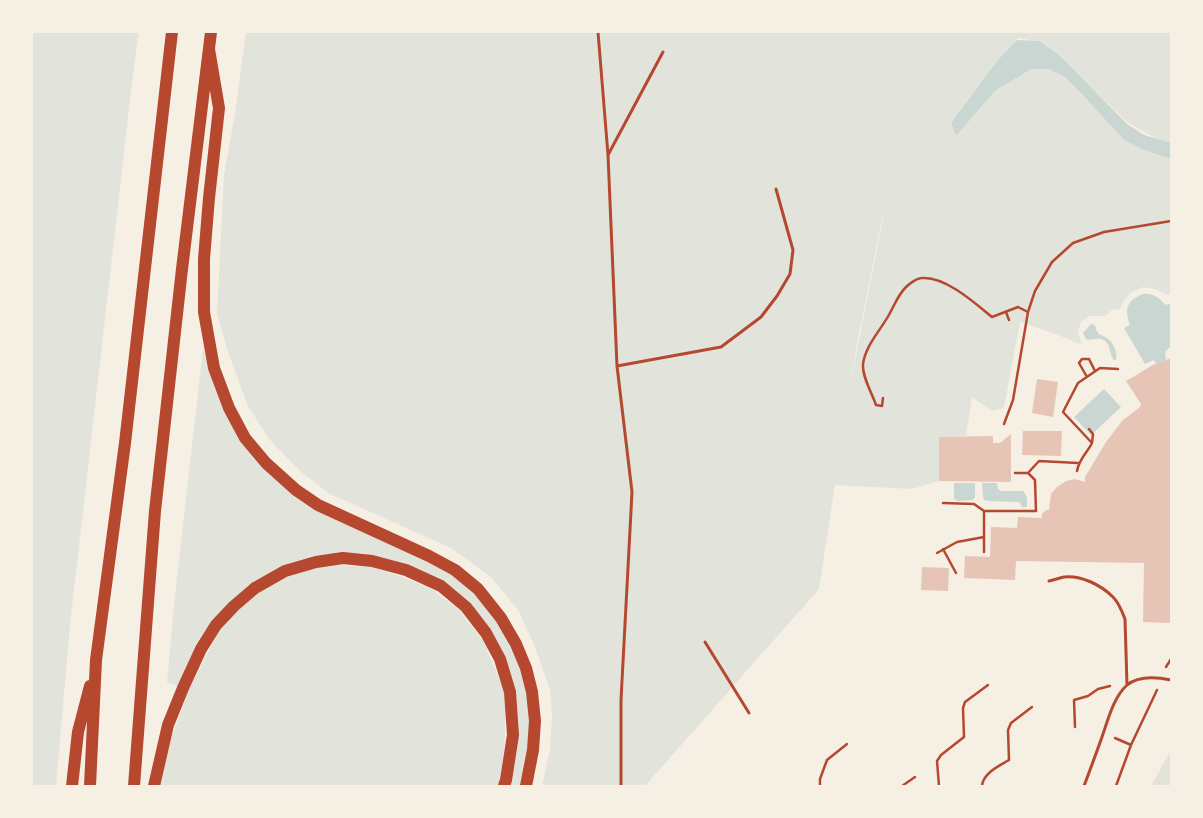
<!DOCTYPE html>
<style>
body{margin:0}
#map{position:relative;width:1203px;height:818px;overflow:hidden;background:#f6efe4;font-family:Signika,sans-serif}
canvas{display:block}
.frame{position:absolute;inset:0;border:33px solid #f6efe4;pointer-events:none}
</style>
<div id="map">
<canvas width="1203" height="818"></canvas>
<div class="frame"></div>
</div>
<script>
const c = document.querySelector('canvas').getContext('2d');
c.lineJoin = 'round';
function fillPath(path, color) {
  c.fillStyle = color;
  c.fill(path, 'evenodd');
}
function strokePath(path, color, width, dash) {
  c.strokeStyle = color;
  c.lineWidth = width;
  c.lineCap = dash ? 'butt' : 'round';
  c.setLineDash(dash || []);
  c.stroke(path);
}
const green = new Path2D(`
 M32 32H139L133 74 70 625 56 786H32Z
 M246 32H1171V144L1159 140 1127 122 1043 42 1018 38 951 123 956 136 995 91 1031 69H1049L1065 77 1079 91 1124 140 1144 150 1171 159V294L1167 295 1155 289 1143 287 1132 292 1124 300 1120 309 1112 310 1105 316H1089L1081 322 1078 331 1082 345 1058 335 1020 322 1004 408 992 411 972 397 966 436 939 437V481L912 489 835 485 819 589 645 786H542L550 750 552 719 550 689 533 642 518 610 490 576 451 548 330 494 301 472 269 439 248 406 229 355 217 313 224 175 235 113ZM883 214H884L851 380 858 338Z
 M203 349 227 410 294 492 428 558 477 591 499 619 523 668 532 721 522 786H506L511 691 467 607 405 568 316 561 233 605 181 688 167 682 175 595Z
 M332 565 371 567 400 576 433 590 459 610 484 642 505 693V741L501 781 498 786H157L160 770 189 689 219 631 241 606 270 583 300 570Z
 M1171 750V786H1151Z`);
const water = new Path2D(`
 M1017 40 1040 41 1060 56 1127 124 1144 135 1171 143V159L1144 150 1124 140 1079 91 1065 77 1049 69H1031L995 91 956 136 951 123 998 60Z
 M1143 294C1152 293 1159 297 1165 305L1171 303V346L1165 352 1166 360 1156 364 1154 360 1145 364 1124 328 1130 325C1124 309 1127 300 1143 294Z
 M1091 324H1093L1096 327V330L1099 334C1102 336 1105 336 1108 339 1114 343 1118 354 1116 360H1114C1108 353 1112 342 1101 339 1094 338 1090 341 1086 339L1083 333Z
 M1104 389 1121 407 1091 435 1074 417Z
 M954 483H975V497L973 500 958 501 954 499Z
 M982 483H997L998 489 1001 491H1023C1028 496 1027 501 1027 507H1022L1020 503 1018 502 989 501 984 500 983 497Z`);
const building = new Path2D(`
 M1171 358V623L1143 622 1144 563 1016 561 1015 580 964 578 965 556 990 557 991 527 1017 528 1018 517 1042 518V514L1046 510H1049L1051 494 1057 487 1066 481 1075 479 1085 482V477L1106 442 1122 421 1140 407 1141 404 1126 381 1153 365Z
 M1037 379 1058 382 1053 417 1032 413Z
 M1023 431H1062L1061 456 1022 455Z
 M1011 434V482L939 481V437L993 436V443H1000Z
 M922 567 949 568 948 591 921 590Z`);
const path = new Path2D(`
 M1006 312 1009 320
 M1087 377 1079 363 1082 359H1089L1095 371
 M883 398 882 406 876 405C872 393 862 377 863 364 866 344 881 330 890 313 895 304 898 295 906 287 909 284 917 278 922 278 945 276 975 303 992 317L1018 307 1028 312
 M1004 424 1013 400 1028 312 1035 291 1052 262 1073 243 1104 232 1171 221
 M1089 429 1093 434 1092 443
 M1077 471C1079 459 1087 453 1092 443L1063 412 1078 383 1100 368 1118 369
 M1015 473H1028L1039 461 1078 463
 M943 503 974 504 984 511H1036L1035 480 1028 473
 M943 549 956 573
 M984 552V511
 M937 553 957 542 984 537
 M1166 667 1171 659
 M1075 727 1074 700 1088 696 1098 689 1110 686
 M1115 738 1131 745
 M820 786V779L827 760 847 744
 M902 786 915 777
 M939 786 937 761 941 755 964 737 963 708 965 702 988 685
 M982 786C983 773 999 766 1009 760L1008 730 1011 723 1032 707
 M1116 786 1131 745 1157 690`);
const service = new Path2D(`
 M598 32 608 155 617 366 632 492 621 700V786
 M608 155 663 52
 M617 366 721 347 761 317 777 296 790 274 793 250 776 189
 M1049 581C1054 580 1059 578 1064 577 1081 575 1101 585 1113 597 1119 603 1122 611 1125 619L1127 685
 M705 642 749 713
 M1084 786C1090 770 1096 754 1102 737 1108 720 1113 698 1127 685 1139 675 1157 677 1171 680`);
const motorway = new Path2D(`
 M209 49 219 108 209 198 204 259V312L214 368 229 408 245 438 266 463 296 490 318 505 429 556 455 570 478 589 501 618 516 644 526 668 532 692 535 721 533 750 526 786
 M72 786 78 732 90 686
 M90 786 96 660 125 443 172 32
 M134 786 155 511 182 269 211 32
 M154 786 168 725 183 688 201 649 216 625 234 606 255 588 285 571 316 562 343 558 372 561 406 570 441 586 466 607 486 633 500 659 510 692 513 735 506 780 504 786`);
fillPath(green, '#e2e4dc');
fillPath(water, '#c9d6d2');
fillPath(building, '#e6c5b7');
strokePath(path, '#b5482f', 2.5);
strokePath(service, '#b5482f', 3);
strokePath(motorway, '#b5482f', 12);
</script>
